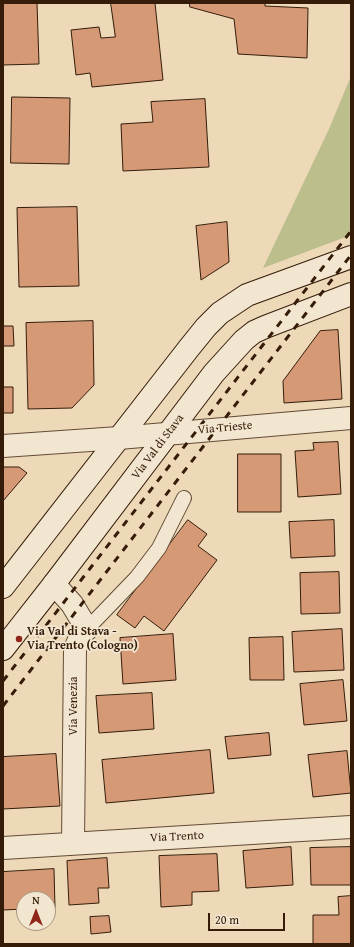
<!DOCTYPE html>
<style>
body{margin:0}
#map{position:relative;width:354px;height:947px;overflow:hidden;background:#edd8b8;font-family:"Gentium Book Plus",serif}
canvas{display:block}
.frame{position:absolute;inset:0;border:4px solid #341c09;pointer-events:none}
.north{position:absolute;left:16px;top:891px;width:40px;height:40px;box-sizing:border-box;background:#f3e6d1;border:1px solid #a79581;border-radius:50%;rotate:0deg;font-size:11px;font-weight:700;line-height:16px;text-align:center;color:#341c09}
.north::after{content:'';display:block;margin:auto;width:14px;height:18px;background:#8f2418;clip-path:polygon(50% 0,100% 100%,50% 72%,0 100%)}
.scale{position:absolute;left:208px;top:913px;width:77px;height:18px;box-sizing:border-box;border:2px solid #341c09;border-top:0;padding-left:5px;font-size:12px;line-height:14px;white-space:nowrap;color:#341c09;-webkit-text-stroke:3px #f3e6d1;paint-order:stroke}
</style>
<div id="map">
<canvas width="354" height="947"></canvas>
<div class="frame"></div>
<div class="north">N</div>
<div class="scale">20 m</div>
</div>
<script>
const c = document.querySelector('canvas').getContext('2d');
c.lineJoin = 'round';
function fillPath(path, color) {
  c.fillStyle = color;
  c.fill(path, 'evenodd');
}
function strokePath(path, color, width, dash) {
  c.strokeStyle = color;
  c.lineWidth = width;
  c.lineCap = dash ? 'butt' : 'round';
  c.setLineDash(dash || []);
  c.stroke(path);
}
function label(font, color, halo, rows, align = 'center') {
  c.font = font + ' "Gentium Book Plus",serif';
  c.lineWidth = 3.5;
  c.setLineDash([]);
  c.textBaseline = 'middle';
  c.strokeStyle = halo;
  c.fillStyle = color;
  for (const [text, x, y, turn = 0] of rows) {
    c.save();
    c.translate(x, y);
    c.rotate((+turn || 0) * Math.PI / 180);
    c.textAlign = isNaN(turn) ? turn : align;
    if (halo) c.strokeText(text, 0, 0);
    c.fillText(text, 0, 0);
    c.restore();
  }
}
const green = new Path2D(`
 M351 76V235L263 268 329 129Z`);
const building = new Path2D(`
 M3 3H37L39 64 3 65Z
 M111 3H155L163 80 92 87 90 73 76 75 71 30 99 27 101 38 115 37Z
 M190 3H265V6L308 8 307 58 238 54 234 19 190 7Z
 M12 97 70 98 69 164 11 163Z
 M205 99 209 167 123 171 121 124 153 122 151 102Z
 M77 207 79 286 19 287 17 208Z
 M227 222 229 262 201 280 196 226Z
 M93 321 94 385 72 408 28 409 26 323Z
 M3 326H13L14 346H3Z
 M338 330 342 399 284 403 283 381 320 331Z
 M3 387H13V413H3Z
 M338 442 341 494 298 497 295 451 314 450 313 443Z
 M238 454H281V512H238Z
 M3 467H19L27 473 3 501Z
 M188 520 207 534 198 546 217 560 164 631 144 616 135 628 117 615Z
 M334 520 335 556 291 558 289 522Z
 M339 572 340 613 301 614 300 573Z
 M342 629 344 670 294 672 292 632Z
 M173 634 176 680 123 684 120 638Z
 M283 637 284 680H250L249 638Z
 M343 680 347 721 304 725 300 684Z
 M152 693 154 729 99 733 96 696Z
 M269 733 271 755 228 759 225 737Z
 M210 750 214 793 106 803 102 760Z
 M347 751 351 793 313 797 308 755Z
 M56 754 60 806 3 809V757Z
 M291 847 293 885 246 888 243 851Z
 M351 847V885H311L310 848Z
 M217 854 219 891 192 892V905L161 907 159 856Z
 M107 858 109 888H98L99 903 69 905 67 861Z
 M54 869 55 908H48V899H24V909L3 910V872Z
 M351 896V944H313V915H339L338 897Z
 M109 916 111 932 91 934 90 917Z`);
const lane = new Path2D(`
 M87 629 137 577 159 548 184 498`);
const street = new Path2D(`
 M3 446 119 438 351 418
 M54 584 72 604 87 629 82 633 75 649 73 843
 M3 848 351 827`);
const secondary = new Path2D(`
 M3 587 189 348 206 327 220 313 247 295 351 257
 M3 649 54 584 214 373 244 340 254 332 265 327 351 294`);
const rail = new Path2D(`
 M3 681 351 231
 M3 706 351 255`);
const markers = [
 [19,639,4,"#8f2418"]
];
const streetNames = [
 ["Via Trieste",225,428,-5],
 ["Via Val di Stava",158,447,-53],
 ["Via Venezia",74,706,-90],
 ["Via Trento",177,837,-3]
];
const poiNames = [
 ["Via Val di Stava -",27,632],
 ["Via Trento (Cologno)",27,646]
];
fillPath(green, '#bcbe8c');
fillPath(building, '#d59976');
strokePath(building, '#341c09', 1);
strokePath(lane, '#624b35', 16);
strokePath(street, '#624b35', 24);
strokePath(secondary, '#341c09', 24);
strokePath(lane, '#f3e6d1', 14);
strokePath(street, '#f3e6d1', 22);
strokePath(secondary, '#f3e6d1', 22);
strokePath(rail, '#341c09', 3, [7, 7]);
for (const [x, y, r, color] of markers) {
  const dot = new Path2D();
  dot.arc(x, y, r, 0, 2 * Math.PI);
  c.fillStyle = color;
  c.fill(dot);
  strokePath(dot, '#f3e6d1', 1.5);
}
label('12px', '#341c09', '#f3e6d1', streetNames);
label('bold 12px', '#341c09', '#f3e6d1', poiNames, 'left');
</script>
